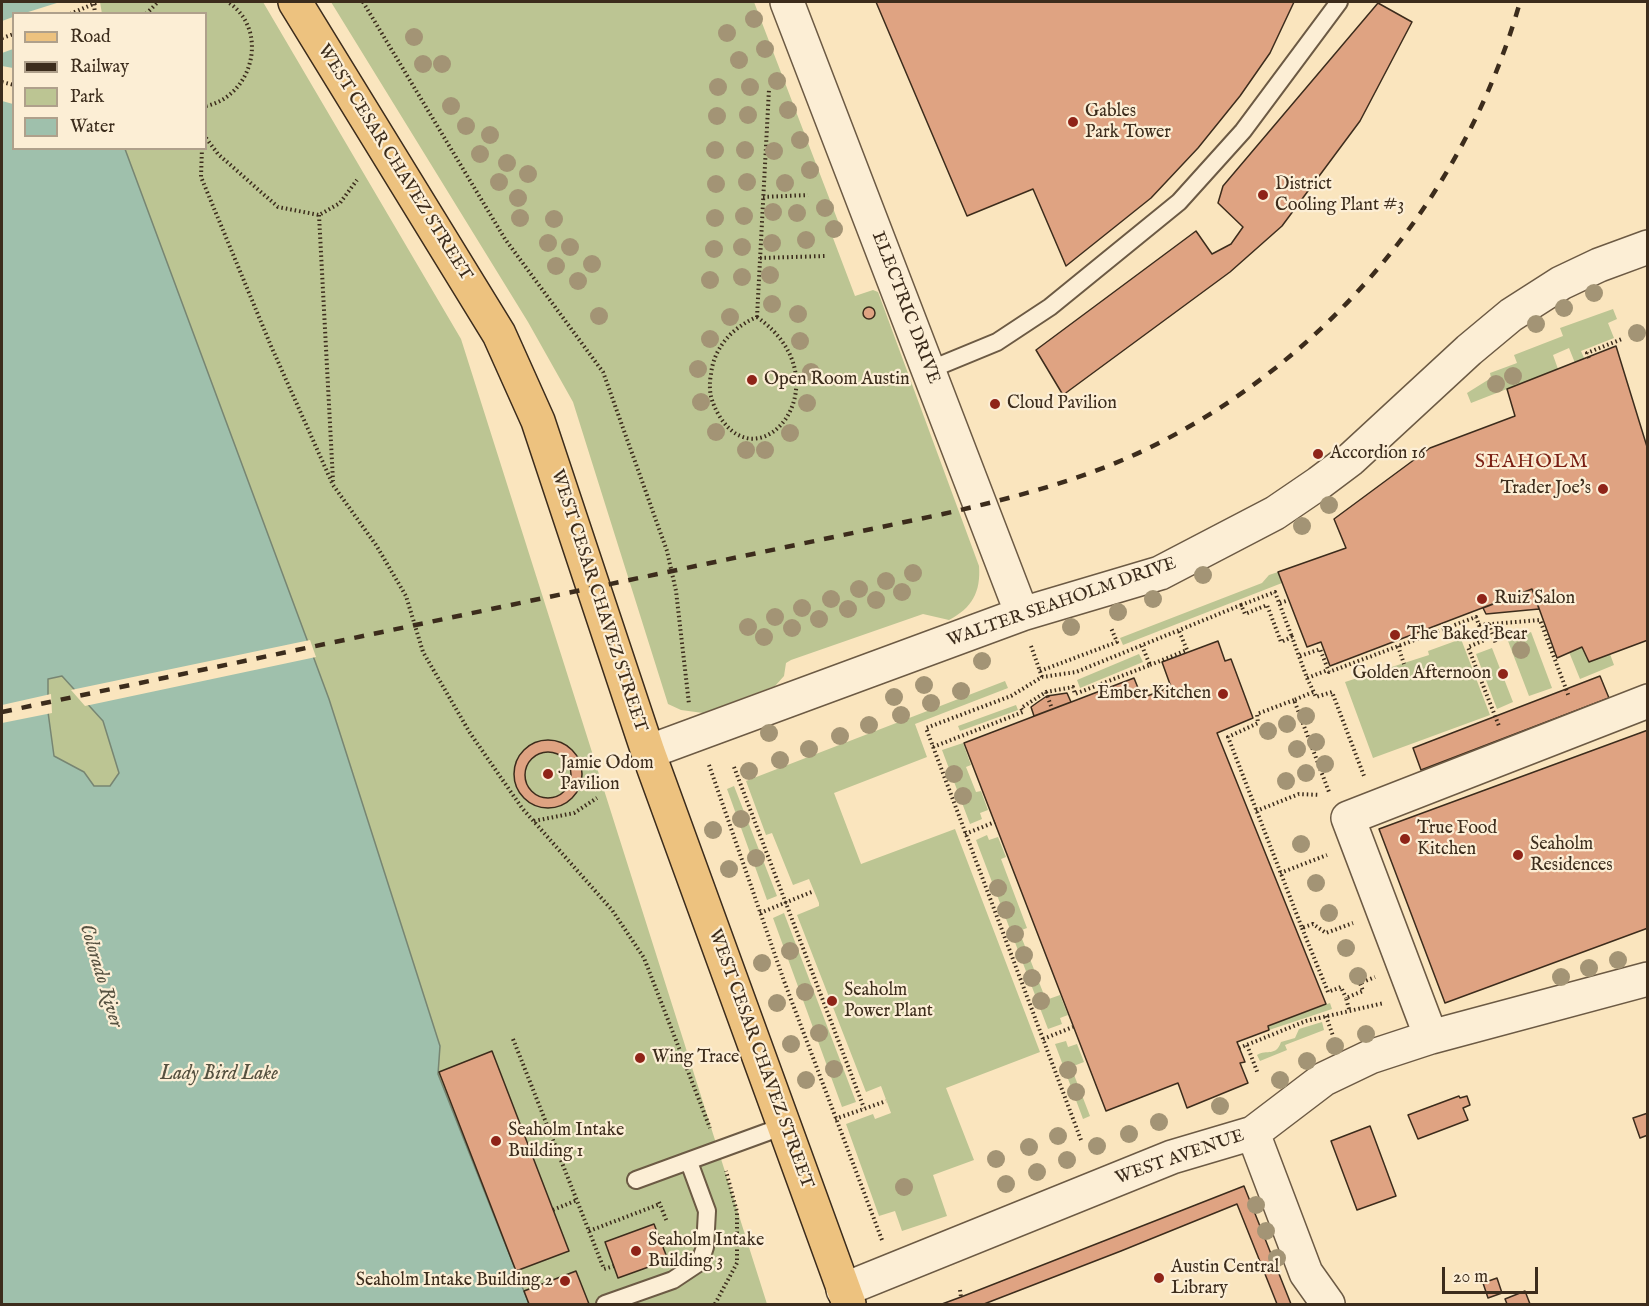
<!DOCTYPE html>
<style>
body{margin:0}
#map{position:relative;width:1649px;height:1306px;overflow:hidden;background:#fae5be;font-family:"IM FELL English",serif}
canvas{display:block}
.frame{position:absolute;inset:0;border:3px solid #3c2c1c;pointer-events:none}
.legend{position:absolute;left:12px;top:12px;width:195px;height:138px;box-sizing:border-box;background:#fceed5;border:2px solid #afa08b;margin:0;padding:8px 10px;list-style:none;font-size:18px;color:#3c2c1c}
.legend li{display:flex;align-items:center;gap:12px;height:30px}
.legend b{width:30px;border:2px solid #afa08b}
.scale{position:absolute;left:1442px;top:1267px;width:96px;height:27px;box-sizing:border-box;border:3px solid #3c2c1c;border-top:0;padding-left:8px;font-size:18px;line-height:21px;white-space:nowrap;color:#3c2c1c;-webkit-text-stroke:4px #fceed5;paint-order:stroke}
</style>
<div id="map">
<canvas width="1649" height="1306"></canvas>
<div class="frame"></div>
<ul class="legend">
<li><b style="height:8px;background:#edc27f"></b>Road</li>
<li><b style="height:8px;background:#3c2c1c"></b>Railway</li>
<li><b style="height:16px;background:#bcc593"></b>Park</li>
<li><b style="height:16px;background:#9fc0ac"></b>Water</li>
</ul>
<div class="scale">20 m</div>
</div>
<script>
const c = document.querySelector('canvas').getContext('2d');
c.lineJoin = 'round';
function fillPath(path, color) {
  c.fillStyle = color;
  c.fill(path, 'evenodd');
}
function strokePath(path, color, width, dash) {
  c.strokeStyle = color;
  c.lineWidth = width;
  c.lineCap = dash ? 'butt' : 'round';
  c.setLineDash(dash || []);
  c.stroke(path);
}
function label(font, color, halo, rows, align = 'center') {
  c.font = font + ' "IM FELL English",serif';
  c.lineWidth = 4.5;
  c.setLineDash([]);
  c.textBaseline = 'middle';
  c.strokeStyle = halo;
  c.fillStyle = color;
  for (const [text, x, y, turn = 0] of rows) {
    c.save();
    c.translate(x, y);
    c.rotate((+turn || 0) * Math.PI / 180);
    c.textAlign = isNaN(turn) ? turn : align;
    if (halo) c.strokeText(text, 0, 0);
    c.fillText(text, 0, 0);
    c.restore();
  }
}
const green = new Path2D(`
 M97 2H263L461 339 767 1304H529L438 1074 440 1046 329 699 125 149 206 148V14L99 13Z
 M331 2H754L841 229 840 234 833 238 855 296 873 290 878 292 979 566C981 592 972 608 949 620L923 614 791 660 786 663 784 676 775 686 703 713 681 710 668 704 573 402 528 322Z
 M1613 309 1617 319 1608 323 1614 338 1581 351 1585 360 1575 363 1569 348 1553 355 1558 369 1471 403 1467 393 1491 378 1490 373 1517 363 1514 355 1563 336 1560 328Z
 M1278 572 1282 583 1123 645 1120 638 1262 583 1269 575Z
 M1531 632 1552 688 1529 696 1508 641Z
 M1461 639 1490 715 1373 758 1345 682 1429 655 1428 651Z
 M1582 647 1589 662 1610 654 1614 665 1580 679 1569 652Z
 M1492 648 1513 702 1497 709 1476 654Z
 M1139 654 1143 662 1080 688 1077 680Z
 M62 676 103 721 119 773 110 786H94L84 772 54 756 48 712V679Z
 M1005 681 1008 688 915 724 927 757 834 793 861 864 955 829 1040 1052 946 1088 974 1160 933 1175 947 1216 902 1231 895 1211 879 1216 846 1124 873 1114 875 1119 891 1113 881 1086 866 1092 797 915 819 906V903L809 879 793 885 772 833 766 835 746 781Z
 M1016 705 1018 710 960 731 958 726Z
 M963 743 971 765 966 767 976 792 981 791 988 810 980 813 982 819 970 824 942 750Z
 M734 786 777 896 767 900 727 789Z
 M987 835 989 840 998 837 1006 857 1001 859 1027 928 1019 931 1046 1000 1060 995 1068 1015 1060 1018 1062 1024 1048 1029 976 840Z
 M784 913 856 1102 842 1107 773 918Z
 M1330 1003 1332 1009 1269 1030 1268 1026Z
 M1322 1022 1324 1030 1285 1045 1287 1050 1260 1061 1257 1055C1267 1049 1276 1057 1281 1042L1295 1038 1299 1029Z
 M1066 1041 1068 1047 1077 1044 1084 1062 1071 1067 1090 1116 1083 1119 1055 1044Z`);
const water = new Path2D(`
 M2 2H97L99 13 14 14V148L125 149 329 699 440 1046 438 1074 529 1304H2ZM62 676 103 721 119 773 110 786H94L84 772 54 756 48 712V679Z`);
const pier = new Path2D(`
 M60 2H100L102 14 25 13Z
 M13 17V49L2 53V21Z
 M2 66 13 68V104L2 101Z
 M310 640 316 657 85 706 71 690Z
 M51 694 52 713 2 723V705Z`);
const building = new Path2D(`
 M876 2H1294L1270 53 1240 96 1198 148 1151 198 1066 266 1033 189 967 216Z
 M1378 3 1412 22 1360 121 1282 226 1230 272 1063 395 1036 350 1196 231 1212 254 1231 244 1243 227 1218 203 1223 186Z
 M863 313a6 6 0 1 1 12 0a6 6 0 1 1-12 0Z
 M1616 346 1648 450V640L1589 662 1582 647 1557 658 1532 589 1330 666 1321 642 1307 647 1278 572 1346 548 1334 519 1430 448 1515 416 1507 389Z
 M1532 589 1539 609 1486 614 1483 608Z
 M1218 641 1225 661 1231 659 1253 718 1217 733 1326 1004 1268 1026 1269 1030 1237 1042 1245 1062 1240 1063 1248 1083 1187 1108 1178 1083 1106 1111 964 743 1134 678 1142 698 1171 687 1162 662Z
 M1600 676 1609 698 1421 770 1413 748Z
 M1067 693 1071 702 1034 716 1031 707 1038 702 1047 696Z
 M1648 730V928L1445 1003 1379 829Z
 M514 774a34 34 0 1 1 68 0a34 34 0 1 1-68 0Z
 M525 775a23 23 0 1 1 46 0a23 23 0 1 1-46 0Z
 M492 1051 569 1251 516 1271 439 1072Z
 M1459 1096 1460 1098 1467 1096 1470 1105 1463 1108 1468 1120 1418 1139 1408 1115Z
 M1648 1113V1135L1640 1138 1633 1118Z
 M1370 1126 1396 1196 1357 1210 1331 1141Z
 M1244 1186 1291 1304H942L961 1297Z
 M1237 1204 1277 1304H984L1121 1251Z
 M654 1224 668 1260 618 1278 605 1242Z
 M576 1271 589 1304H529L524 1291Z
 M1497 1278 1502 1293 1488 1298 1483 1283Z
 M1525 1291 1530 1304H1507L1505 1299Z`);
const path = new Path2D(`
 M363 2 505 239 603 372 667 551 676 591 689 704
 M94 4 95 14
 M70 14 98 2
 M2 38 14 34
 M2 82 14 85
 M206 106C253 96 270 30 228 2
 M206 138 218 154 278 207 319 215 340 203 357 180
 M202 148 201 177 271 346 333 485 376 545 406 596 423 652 470 733 522 808 612 910 644 958 710 1128
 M763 197 808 195
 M319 215 333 481
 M760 258 826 256
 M757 317C846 380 762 484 720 417 711 402 708 391 711 374 714 347 733 327 757 317Z
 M757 317 769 89
 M1589 358 1587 353 1622 339
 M1280 603 1289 600
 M1241 605 1275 592 1292 637
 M1489 624 1496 644
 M1479 625 1485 640 1468 647 1499 726
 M1031 646 1042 677
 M1398 646 1404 664
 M1300 656 1320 649 1329 672 1476 617 1479 625 1540 620 1569 697
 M1150 665 1187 650 1179 631
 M1040 671 1117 642 1111 628
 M1307 678 1316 697 1332 692 1364 776
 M1046 692 1052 709
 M1313 692 1294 700 1329 792
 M1294 700 1257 714 1258 723 1228 737 1302 928 1313 924 1326 933 1353 923
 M933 747 1023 712 1021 708 1046 692 1073 687 1075 694 1150 665 1142 646
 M709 765 784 981 882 1240
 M734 767 864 1108
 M1256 811 1299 794 1320 795
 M534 821 574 813 597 798
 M965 834 995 822
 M1280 873 1327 855
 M760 913 814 891
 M1302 928 1328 992 1341 987 1346 998
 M1349 1009 1346 998 1363 991 1360 983 1375 977
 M1326 1016 1333 1036
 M513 1039 604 1269 614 1266
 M1043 1039 1073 1027
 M1247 1045 1258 1074
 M1239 1048 1306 1021 1384 1003
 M835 1119 886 1101
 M1081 1140 926 728 1011 696 1042 677 1076 672 1241 605 1245 614 1267 605 1281 642 1292 637 1307 678 1328 670
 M659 1202 667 1222
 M553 1210 577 1200
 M589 1231 660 1204
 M960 1290 961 1297
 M715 1304 737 1263V1212L726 1171`);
const lane = new Path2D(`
 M929 370 997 342 1050 307 1179 202 1243 131 1339 2
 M636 1180 784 1126
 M605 1304 673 1280 700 1262 705 1247 707 1211 689 1162`);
const street = new Path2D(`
 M787 2 1022 614
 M648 752 1022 614 1160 573 1275 513 1319 483 1351 459 1469 350 1511 315 1561 283 1599 265 1648 247
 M1431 1037 1348 818 1648 701
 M1253 1133 1306 1273 1328 1304
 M843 1290 1172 1157 1253 1133 1324 1079 1370 1057 1431 1037 1648 979`);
const primary = new Path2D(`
 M295 2 499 334 538 421 648 752 849 1304`);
const rail = new Path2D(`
 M2 712 943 514C1017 497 1090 478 1157 444 1334 354 1466 192 1520 2`);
const pathBridge = new Path2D(`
 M146 14 158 2`);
const trees = [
 [754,19],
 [727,33],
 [414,37],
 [765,49],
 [739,60],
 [423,64],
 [442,64],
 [777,81],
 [718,87],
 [750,87],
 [451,106],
 [788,110],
 [748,115],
 [717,116],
 [466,126],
 [490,135],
 [800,140],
 [715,150],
 [745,150],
 [774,151],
 [480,154],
 [507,163],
 [810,170],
 [528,174],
 [499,182],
 [747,182],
 [785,183],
 [716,184],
 [518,198],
 [825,208],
 [773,212],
 [797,213],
 [744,216],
 [520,218],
 [715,218],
 [554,219],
 [834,229],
 [806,240],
 [548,243],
 [772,243],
 [570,247],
 [742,247],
 [714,249],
 [592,264],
 [556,266],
 [770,275],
 [742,277],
 [710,280],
 [578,281],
 [1594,293],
 [772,304],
 [1564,308],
 [798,314],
 [599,316],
 [730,317],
 [1536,324],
 [1637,333],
 [710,339],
 [800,341],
 [698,369],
 [811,372],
 [1513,376],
 [1496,384],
 [701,402],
 [807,403],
 [716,432],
 [790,433],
 [746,450],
 [765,450],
 [1329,505],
 [1302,526],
 [913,573],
 [1203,575],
 [886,581],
 [859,589],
 [902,592],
 [831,599],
 [1153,599],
 [876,600],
 [802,608],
 [848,609],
 [1118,612],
 [775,617],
 [819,619],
 [748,627],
 [1071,627],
 [792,628],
 [764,637],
 [1521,650],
 [982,661],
 [924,685],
 [961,691],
 [894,697],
 [931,703],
 [901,715],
 [1306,716],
 [1287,724],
 [869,725],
 [1268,731],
 [769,733],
 [840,736],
 [1316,742],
 [809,749],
 [1297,749],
 [780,760],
 [1325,764],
 [749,771],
 [1306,773],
 [954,774],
 [1286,781],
 [963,796],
 [741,819],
 [713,830],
 [1301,844],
 [756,858],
 [729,869],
 [1316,883],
 [998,888],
 [1006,910],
 [1329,913],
 [1015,934],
 [1346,948],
 [790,951],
 [1024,955],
 [1618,960],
 [762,963],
 [1589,968],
 [1358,976],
 [1561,977],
 [1032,978],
 [805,992],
 [1041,1001],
 [777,1003],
 [819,1033],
 [1366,1034],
 [791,1044],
 [1335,1046],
 [1307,1061],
 [834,1069],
 [1068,1070],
 [806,1080],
 [1280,1080],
 [1076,1092],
 [1220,1106],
 [1159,1122],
 [1129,1134],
 [1058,1136],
 [1097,1146],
 [1029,1147],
 [996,1159],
 [1067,1160],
 [1037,1172],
 [1006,1184],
 [904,1187],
 [1256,1205],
 [1266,1231],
 [1277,1258]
];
const markers = [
 [1073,122,6,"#8f2418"],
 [1263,195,6,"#8f2418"],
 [752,380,6,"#8f2418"],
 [995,404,6,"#8f2418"],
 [1318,454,6,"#8f2418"],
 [1603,489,6,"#8f2418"],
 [1482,599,6,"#8f2418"],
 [1395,635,6,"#8f2418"],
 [1503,674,6,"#8f2418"],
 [1223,694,6,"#8f2418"],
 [548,774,6,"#8f2418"],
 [1405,839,6,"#8f2418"],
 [1518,855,6,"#8f2418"],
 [832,1001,6,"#8f2418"],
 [640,1058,6,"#8f2418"],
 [496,1141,6,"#8f2418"],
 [636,1251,6,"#8f2418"],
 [1159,1278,6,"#8f2418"],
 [565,1281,6,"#8f2418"]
];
const poiNames = [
 ["Gables",1085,112],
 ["Park Tower",1085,133],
 ["District",1275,185],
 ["Cooling Plant #3",1275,206],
 ["Open Room Austin",764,380],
 ["Cloud Pavilion",1007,404],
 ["Accordion 16",1330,454],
 ["Trader Joe's",1591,489,"right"],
 ["Ruiz Salon",1494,599],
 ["The Baked Bear",1407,635],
 ["Golden Afternoon",1491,674,"right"],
 ["Ember Kitchen",1211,694,"right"],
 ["Jamie Odom",560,764],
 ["Pavilion",560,785],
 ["True Food",1417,829],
 ["Kitchen",1417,850],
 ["Seaholm",1530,845],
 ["Residences",1530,866],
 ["Seaholm",844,991],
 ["Power Plant",844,1012],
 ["Wing Trace",652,1058],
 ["Seaholm Intake",508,1131],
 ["Building 1",508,1152],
 ["Seaholm Intake",648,1241],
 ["Building 3",648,1262],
 ["Austin Central",1171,1268],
 ["Library",1171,1289],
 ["Seaholm Intake Building 2",553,1281,"right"]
];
const streetNames = [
 ["WEST CESAR CHAVEZ STREET",394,163,58],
 ["ELECTRIC DRIVE",905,308,69],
 ["WEST CESAR CHAVEZ STREET",598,601,72],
 ["WALTER SEAHOLM DRIVE",1062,603,-19],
 ["WEST CESAR CHAVEZ STREET",760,1059,70],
 ["WEST AVENUE",1180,1158,-19]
];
const neighbourhoodNames = [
 ["SEAHOLM",1532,463]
];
const waterNames = [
 ["Colorado River",100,976,73],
 ["Lady Bird Lake",219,1075]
];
fillPath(green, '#bcc593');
fillPath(water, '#9fc0ac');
strokePath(water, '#778572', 1.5);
fillPath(pier, '#fae5be');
fillPath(building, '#dfa382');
strokePath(building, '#3c2c1c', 1.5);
strokePath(lane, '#6c5a44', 20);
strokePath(street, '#6c5a44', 36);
strokePath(primary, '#3c2c1c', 36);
strokePath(path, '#3c2c1c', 4, [1.5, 3]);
strokePath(lane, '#fceed5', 16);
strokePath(street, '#fceed5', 33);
strokePath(primary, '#edc27f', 33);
strokePath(rail, '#3c2c1c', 4.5, [10, 10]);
strokePath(pathBridge, '#3c2c1c', 4, [1.5, 3]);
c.fillStyle = '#a39475';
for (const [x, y] of trees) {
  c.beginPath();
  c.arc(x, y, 9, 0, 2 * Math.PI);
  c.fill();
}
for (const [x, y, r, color] of markers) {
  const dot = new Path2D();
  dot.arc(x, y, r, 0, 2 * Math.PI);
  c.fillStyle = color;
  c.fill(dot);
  strokePath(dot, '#fceed5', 2);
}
label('18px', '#3c2c1c', '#fceed5', poiNames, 'left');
label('18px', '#3c2c1c', '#fceed5', streetNames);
c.letterSpacing = '1.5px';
label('20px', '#7a1f14', '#fceed5', neighbourhoodNames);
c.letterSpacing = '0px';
label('italic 20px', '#555140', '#fceed5', waterNames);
</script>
